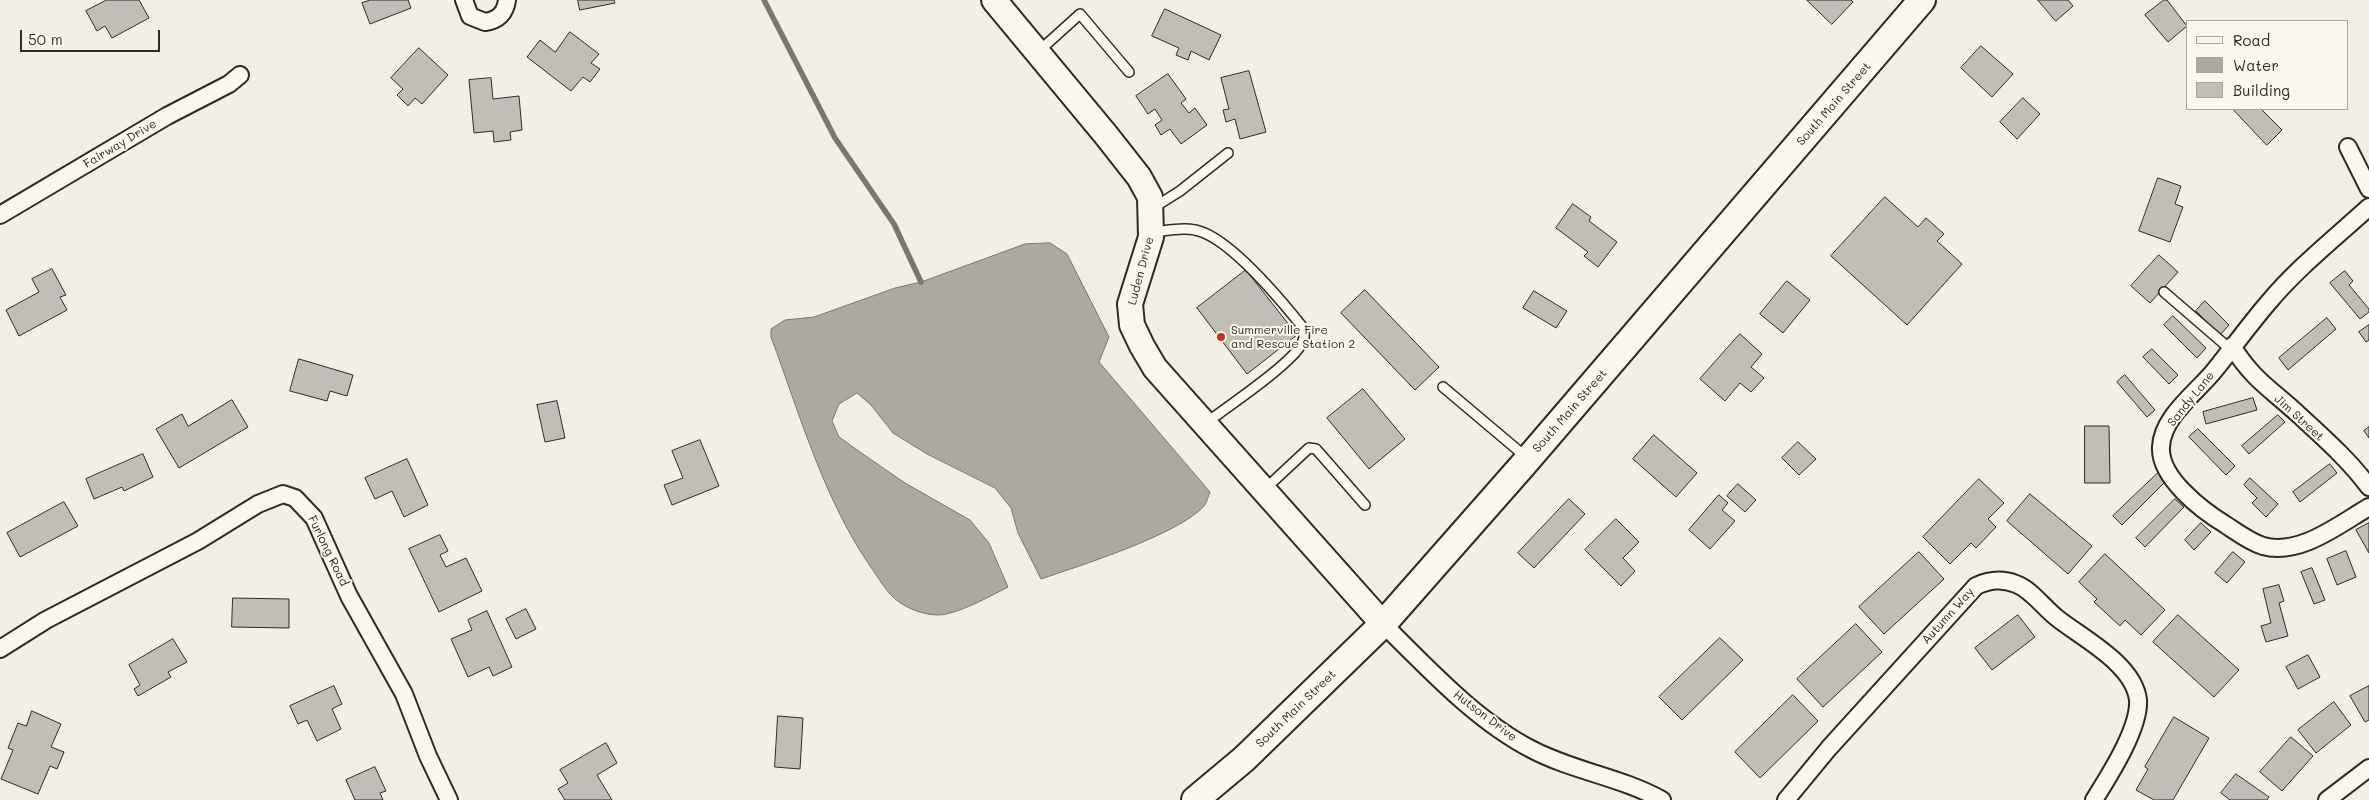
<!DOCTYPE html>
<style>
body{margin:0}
#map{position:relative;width:2369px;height:800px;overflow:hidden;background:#f3efe4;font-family:Mali,sans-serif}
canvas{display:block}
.legend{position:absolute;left:2186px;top:20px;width:162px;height:90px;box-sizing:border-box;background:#fbf7ec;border:1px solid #a8a59f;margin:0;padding:6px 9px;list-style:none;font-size:15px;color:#2b2b2b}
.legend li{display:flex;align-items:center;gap:10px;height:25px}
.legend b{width:25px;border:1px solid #a8a59f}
.scale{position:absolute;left:20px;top:30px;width:140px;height:22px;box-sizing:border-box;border:2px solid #2b2b2b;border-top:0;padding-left:6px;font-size:15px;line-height:18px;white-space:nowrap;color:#2b2b2b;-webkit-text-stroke:4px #fbf7ec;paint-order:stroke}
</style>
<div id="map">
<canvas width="2369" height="800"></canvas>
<ul class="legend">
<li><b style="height:6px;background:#fbf7ec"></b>Road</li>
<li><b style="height:14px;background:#aca9a2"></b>Water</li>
<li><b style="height:14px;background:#c0beb6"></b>Building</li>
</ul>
<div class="scale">50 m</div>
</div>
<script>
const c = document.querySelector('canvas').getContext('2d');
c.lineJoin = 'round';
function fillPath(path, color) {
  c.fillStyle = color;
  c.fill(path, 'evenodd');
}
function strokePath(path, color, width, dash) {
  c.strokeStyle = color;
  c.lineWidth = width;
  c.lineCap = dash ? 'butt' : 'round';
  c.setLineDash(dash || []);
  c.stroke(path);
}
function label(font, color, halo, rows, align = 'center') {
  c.font = font + ' Mali,sans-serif';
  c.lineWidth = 4;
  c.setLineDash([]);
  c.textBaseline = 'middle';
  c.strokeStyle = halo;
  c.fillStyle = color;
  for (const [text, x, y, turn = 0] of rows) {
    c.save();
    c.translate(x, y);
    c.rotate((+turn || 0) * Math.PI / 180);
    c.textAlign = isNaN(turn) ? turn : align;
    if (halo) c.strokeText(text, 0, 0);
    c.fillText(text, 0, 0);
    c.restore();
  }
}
const water = new Path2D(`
 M1050 243 1067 254 1109 337 1099 362 1210 492C1208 496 1207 503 1204 506 1178 535 1079 566 1041 579L1018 533 1011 508 995 488 927 454 893 433 871 405 857 393 839 404 832 421 839 437 860 452 905 483 970 520 989 543 1008 587C991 596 956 615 938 615 924 615 909 609 899 602 887 594 878 577 870 566 823 497 800 415 771 337V329L785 320 814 317 895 288 921 282 1025 244Z`);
const stream = new Path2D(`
 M764 0 835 138 894 224 921 282`);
const building = new Path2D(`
 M107 0H139L149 18 112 38 105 26 97 31 86 11Z
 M371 0H408L411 8 370 24 362 3Z
 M578 0H614L615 3 580 10Z
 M1807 0H1851L1853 2 1832 24Z
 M2038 0H2068L2073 6 2056 21Z
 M2164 0H2167L2187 26 2168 42 2145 15Z
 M1165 9 1221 35 1209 60 1191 51 1188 60 1176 55 1179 48 1152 36Z
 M570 32 599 54 591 63 600 69 590 82 583 77 571 91 527 57 540 40 555 52Z
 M1981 46 2013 74 1992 97 1961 68Z
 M419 48 448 75 422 104 415 98 408 106 397 95 403 89 391 78Z
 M1249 71 1266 132 1240 139 1235 119 1226 122 1223 110 1229 109 1221 78Z
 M1168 74 1186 99 1181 103 1189 113 1195 108 1207 125 1181 144 1170 129 1161 135 1155 125 1162 120 1155 109 1148 114 1136 96Z
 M491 78 493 99 519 96 522 130 510 132 511 140 494 142 493 131 474 133 469 80Z
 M2023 98 2040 114 2017 139 2000 122Z
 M2233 109H2261L2282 130 2267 145Z
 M2158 178 2181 186 2175 204 2183 207 2170 242 2139 231Z
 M1885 197 1918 227 1926 218 1944 234 1937 241 1962 264 1907 325 1831 256Z
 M1573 204 1591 217 1589 221 1617 242 1598 267 1584 256 1588 252 1556 228Z
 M2159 255 2178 272 2150 303 2131 286Z
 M52 269 66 295 60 297 67 310 19 336 6 310 39 292 32 279Z
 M1246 270 1297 335 1247 374 1197 308Z
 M2345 271 2353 281 2349 285 2369 309V312L2360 319 2330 283Z
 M1787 281 1810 300 1783 333 1760 314Z
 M1365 290 1439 367 1415 390 1341 313Z
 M1534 291 1567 311 1556 328 1523 308Z
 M2205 301 2229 325 2220 335 2196 311Z
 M2173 316 2206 348 2197 358 2164 325Z
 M2327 318 2336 329 2288 370 2279 358Z
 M2369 325V340L2366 342 2359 332Z
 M1740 334 1762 354 1751 367 1764 378 1751 392 1740 383 1725 401 1700 379Z
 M2152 349 2178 375 2169 384 2143 357Z
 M299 359 353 375 347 396 330 391 327 401 290 391Z
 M2125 375 2155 410 2147 417 2117 382Z
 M1363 389 1405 439 1369 469 1327 418Z
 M2253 398 2257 410 2206 424 2203 412Z
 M232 400 248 427 179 468 156 429 182 414 188 426Z
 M557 401 565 438 545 442 537 405Z
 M2278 415 2285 422 2249 454 2242 446Z
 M2085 426H2109L2110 483H2085Z
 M2369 427V438L2364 431Z
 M2198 429 2235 466 2226 475 2189 437Z
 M1654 435 1697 473 1676 497 1633 459Z
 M700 440 719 486 672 505 664 485 683 478 672 451Z
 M1798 442 1816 459 1799 475 1782 458Z
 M143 454 153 477 124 491 122 487 94 499 86 479Z
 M407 459 428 505 404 517 392 491 375 499 365 478Z
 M2330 464 2337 473 2300 502 2293 492Z
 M2158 473 2166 481 2122 525 2113 516Z
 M2250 478 2278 504 2266 517 2252 503 2257 498 2244 485Z
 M1979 479 2004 503 1988 519 1996 527 1976 548 1971 543 1950 564 1923 537Z
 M1738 484 1756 500 1745 512 1727 496Z
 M2030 494 2092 546 2068 574 2007 521Z
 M1719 495 1728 503 1722 510 1735 521 1710 549 1689 530Z
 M1569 499 1585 514 1534 568 1518 553Z
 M2175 499 2184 507 2145 547 2136 538Z
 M64 502 78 526 20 557 7 533Z
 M1616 519 1639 542 1623 558 1635 571 1621 586 1585 550Z
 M2201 523 2211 532 2194 550 2185 540Z
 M2369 523V553L2356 530Z
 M440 535 448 551 440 555 446 567 466 558 482 591 439 612 409 549Z
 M2346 551 2356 577 2337 585 2327 559Z
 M1919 552 1944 579 1884 634 1859 607Z
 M2233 552 2245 562 2227 583 2215 573Z
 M2105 554 2165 610 2141 635 2125 620 2120 626 2094 602 2097 599 2079 582Z
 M2312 568 2325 600 2314 604 2301 572Z
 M2279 585 2284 601 2279 603 2288 636 2266 642 2261 626 2271 623 2263 589Z
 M233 598 289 599V628L232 627Z
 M526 609 536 629 516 639 506 619Z
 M487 611 512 667 493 676 489 667 468 677 451 639 472 630 468 620Z
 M2018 615 2035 637 1992 670 1975 648Z
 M2178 615 2239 670 2214 697 2153 642Z
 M1856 624 1882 652 1823 707 1797 679Z
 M1720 638 1743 660 1682 720 1659 697Z
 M173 639 187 662 168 672 171 677 138 696 134 689 140 685 129 665Z
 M2308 655 2320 677 2298 689 2286 667Z
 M334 686 342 704 332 709 341 729 317 741 307 720 298 724 290 706Z
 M2369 686V720L2365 722 2350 696Z
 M1793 695 1818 721 1760 778 1735 752Z
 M2334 702 2351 725 2316 753 2298 730Z
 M32 711 61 724 51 747 64 752 57 769 50 766 38 794 1 779 13 750 8 748 18 723 26 726Z
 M778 716 803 718 800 769 775 767Z
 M2174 717 2209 738 2173 800H2154L2136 790 2148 769 2145 767Z
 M2291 737 2313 756 2282 791 2260 772Z
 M606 743 617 763 597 775 612 800H565L558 789 568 783 560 770Z
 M375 767 386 791 380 793 383 800H355L346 780Z
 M2236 774 2269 797 2267 800H2230L2221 793Z`);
const lane = new Path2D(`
 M1039 51 1080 14 1129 72
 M1153 208 1180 191 1228 153
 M1152 232C1165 231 1181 227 1195 230 1228 236 1280 299 1301 325 1304 332 1306 336 1302 343 1293 363 1227 407 1206 423
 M2164 292 2230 349
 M1443 387 1526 457
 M1265 489 1309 448 1316 449 1365 505`);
const street = new Path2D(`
 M464 0 470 16 485 22C498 20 505 14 507 0
 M2348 147 2369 189
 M2369 207C2335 238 2297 268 2268 303 2249 325 2232 349 2214 371 2196 393 2162 417 2161 447 2159 478 2203 511 2226 525 2238 533 2250 542 2263 546 2300 556 2338 525 2369 507
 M0 215 167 116 229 84 240 75
 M2232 346C2253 380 2271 389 2299 415 2323 437 2349 460 2369 487
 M1383 624C1428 668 1475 720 1531 749 1572 771 1621 777 1662 800
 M0 649 46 620 198 541 258 504 283 494 295 498 314 518 349 596 404 694 428 756 449 800
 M1786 800 1829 748 1976 586C1989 580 2001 578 2016 584 2032 590 2043 607 2057 618 2082 638 2134 664 2138 700 2140 728 2109 776 2094 800
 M2327 800 2369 768`);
const secondary = new Path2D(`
 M994 0 1106 135 1139 177 1150 197 1151 237 1130 304 1132 325 1142 346 1155 368 1383 624`);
const primary = new Path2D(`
 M1195 800 1244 759 1383 624 1523 465 1922 0`);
const markers = [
 [1221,337,5,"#c8321e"]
];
const streetNames = [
 ["South Main Street",1834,104,-49],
 ["Fairway Drive",120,144,-31],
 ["Luden Drive",1141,271,-75],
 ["Sandy Lane",2191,399,-51],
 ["South Main Street",1570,411,-49],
 ["Jim Street",2299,418,42],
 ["Furlong Road",328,551,64],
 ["Autumn Way",1948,616,-48],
 ["South Main Street",1296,709,-44],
 ["Hutson Drive",1485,716,37]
];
const poiNames = [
 ["Summerville Fire",1231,330],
 ["and Rescue Station 2",1231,344]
];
fillPath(water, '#aca9a2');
strokePath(water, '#787772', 1);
strokePath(stream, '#787772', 5.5);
fillPath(building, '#c0beb6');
strokePath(building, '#2b2b2b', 1);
strokePath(lane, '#2b2b2b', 12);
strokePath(street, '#2b2b2b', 20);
strokePath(secondary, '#2b2b2b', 28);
strokePath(primary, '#2b2b2b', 30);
strokePath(lane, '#fbf7ec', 9);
strokePath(street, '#fbf7ec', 16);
strokePath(secondary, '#fbf7ec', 24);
strokePath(primary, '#fbf7ec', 26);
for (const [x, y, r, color] of markers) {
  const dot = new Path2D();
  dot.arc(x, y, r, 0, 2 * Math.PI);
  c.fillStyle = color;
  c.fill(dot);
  strokePath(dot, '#fbf7ec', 2);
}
label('12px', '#2b2b2b', '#fbf7ec', streetNames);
label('12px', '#2b2b2b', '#fbf7ec', poiNames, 'left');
</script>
